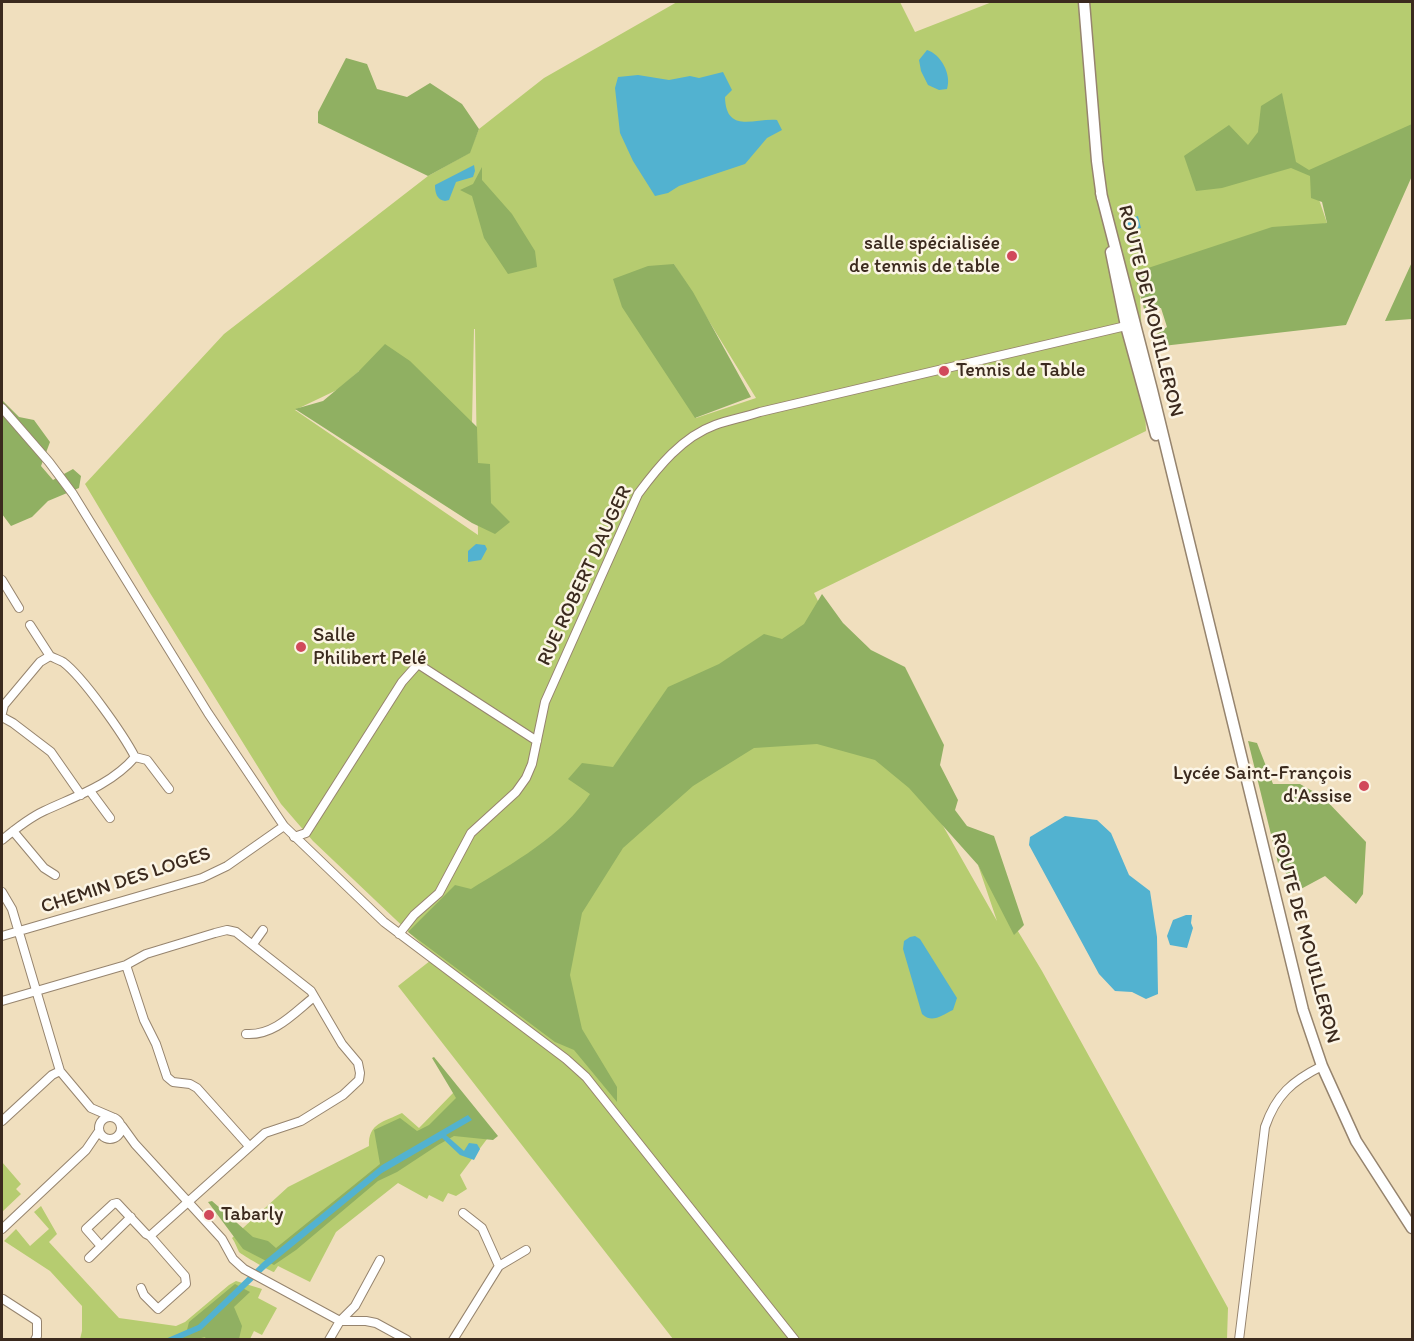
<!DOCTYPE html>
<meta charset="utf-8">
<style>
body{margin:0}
#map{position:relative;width:1414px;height:1341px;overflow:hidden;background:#f0dfbe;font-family:Itim,sans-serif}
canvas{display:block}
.frame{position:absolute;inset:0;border:3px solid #3b2a1e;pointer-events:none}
</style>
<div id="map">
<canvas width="1414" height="1341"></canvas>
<div class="frame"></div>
</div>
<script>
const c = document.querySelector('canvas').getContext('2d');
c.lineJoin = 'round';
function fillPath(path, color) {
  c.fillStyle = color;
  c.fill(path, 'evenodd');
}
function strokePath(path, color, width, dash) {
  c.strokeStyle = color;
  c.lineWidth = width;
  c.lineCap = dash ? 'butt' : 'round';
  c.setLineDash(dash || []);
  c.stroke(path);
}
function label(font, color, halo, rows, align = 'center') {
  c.font = font + ' Itim,sans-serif';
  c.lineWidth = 5;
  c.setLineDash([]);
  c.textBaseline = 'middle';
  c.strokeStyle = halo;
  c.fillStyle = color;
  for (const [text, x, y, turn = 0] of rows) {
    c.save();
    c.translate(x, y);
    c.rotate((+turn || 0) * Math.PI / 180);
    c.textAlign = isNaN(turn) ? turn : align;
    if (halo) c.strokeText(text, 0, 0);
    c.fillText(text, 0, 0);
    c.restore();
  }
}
const green = new Path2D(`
 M677 2H900L915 32 992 2H1412V130L1311 176 1327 223 1139 271 1146 431 814 593 837 639 997 921 978 865 1042 971 1228 1308 1227 1339H673L398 986 435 957 313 841 281 804 150 593 85 484 224 334 428 176 469 153 479 129 544 78ZM674 264 756 398 696 418ZM474 329H475L478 535 295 410 339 389 359 371 472 423Z
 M454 1092 493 1131 460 1175 467 1189 456 1196 448 1193 443 1202 429 1195 427 1199 398 1183 336 1232 310 1282 278 1266 274 1272C270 1271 242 1255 239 1252 237 1248 235 1242 232 1238L288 1187 369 1146C368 1123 384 1122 402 1113L419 1128Z
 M2 1162 21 1184 16 1189 21 1194 2 1212Z
 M41 1206 57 1234 49 1242 119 1318 176 1326 185 1322 229 1285 236 1281 262 1289 258 1298 277 1308 262 1335 254 1331 250 1339H80L82 1331V1306L50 1271 4 1241 16 1229 30 1246 49 1229 34 1212Z`);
const forest = new Path2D(`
 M346 58 367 64 377 89 407 97 430 83 462 104 479 129 470 153 428 176 318 123V112Z
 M1282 93 1296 162 1309 170 1412 124V176L1346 325 1154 347 1151 338 1167 327 1161 308 1144 309 1135 276 1139 271 1272 227 1327 223 1322 202 1311 198 1310 176 1291 168 1222 188 1196 191 1184 156 1229 125 1248 145 1258 132 1261 106Z
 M482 167V180L512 214 535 251 537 267 508 274 484 238 472 196 460 190 473 184Z
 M1412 262V319L1385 321Z
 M674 264 693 292 751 397 695 418 622 307 613 279 648 266Z
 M385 344 410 361 477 427 478 463 490 464 491 503 510 522 495 534 472 523 295 409 323 401 359 371Z
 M2 396V400L19 417 34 420 50 442 41 466 53 480 73 469 81 476 79 488 48 501 32 517 11 526 2 514Z
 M822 594 843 623 871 650 905 667 944 745 940 765 958 800 955 810 967 826 994 836 1024 925 1014 935 978 865 909 788 875 760 817 744 754 748 693 786 623 848 582 913 570 975 582 1029 617 1087V1102L574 1050 555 1042 408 932 455 885 471 889C513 863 562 836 590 794L568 779 582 763 613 767 668 687 719 664 764 634 782 639 804 624Z
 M1248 741 1257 743 1273 784H1300L1323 797 1366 842 1363 894 1356 904 1325 876 1299 890 1278 863Z
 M434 1057 498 1136 493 1140 454 1136 438 1145 397 1172 378 1181 296 1250 274 1265 243 1249 208 1202 212 1201 253 1237 268 1241 276 1248 380 1164 374 1130 400 1118 417 1131 429 1125 456 1098 432 1058Z
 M235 1284 250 1292 234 1307 242 1326 239 1339H206L205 1337 197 1339 179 1340 186 1334 189 1322Z`);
const water = new Path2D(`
 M927 50C941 54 952 75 947 89L939 90 928 85 921 71 919 60Z
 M723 72 732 90 725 97C726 134 754 118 777 120L782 130 767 138 745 164 679 186 668 193 655 196 633 161 620 133 615 88 618 77 638 75 669 80 690 76 699 78Z
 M474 165 475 171 473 177 456 182 449 200 445 201C437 200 435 193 435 185Z
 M1138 216 1141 228 1124 231 1121 221Z
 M476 544 485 545 487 549 481 560 468 562V551Z
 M1065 816 1097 820 1111 833 1129 875 1150 891 1157 937 1158 994 1146 999 1132 992 1115 991 1099 974 1029 845 1030 837Z
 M1186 915H1192L1191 923 1193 928 1187 948 1170 945 1167 936 1173 920Z
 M915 936 920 939 957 998 953 1010C942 1015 932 1024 922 1014L903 949 904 941 910 937Z
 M468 1115 472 1120 446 1135 464 1151 469 1143 477 1144 480 1149 474 1160 460 1155 442 1138 382 1173 265 1269 201 1330 180 1339 163 1340 198 1325 263 1262 382 1165Z`);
const minor = new Path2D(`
 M2 408 49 462 73 494 208 713 284 826 384 922 566 1059 586 1077 795 1340
 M2 580 19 608
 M30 625 50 656
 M2 713 4 705 40 662 50 656C54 658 59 660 63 662 83 677 123 734 135 757 111 785 76 796 44 811 29 818 14 830 2 840
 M2 717 13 723 51 752 81 795
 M135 757 147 760 169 789
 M90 791 110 818
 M13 831 44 868 55 875
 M294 837 306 833 402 682 418 664 537 741
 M2 892 12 909 60 1071 91 1108 112 1117
 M399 934 414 915 439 893 471 833 516 792 526 778 532 764 545 702 638 494C658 467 682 437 715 425 729 420 745 417 760 412L1130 325
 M2 936 202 878 227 866 284 826
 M253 944 263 930
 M126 965 144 1020 156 1044 167 1077 173 1082 190 1084 197 1088 249 1146
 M2 1001 126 965 146 954 215 933 227 930 236 932 311 991 342 1044 358 1063 360 1073 359 1080 343 1095 301 1121 265 1133 150 1236 146 1234 117 1203 113 1204 86 1229 101 1246
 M246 1034C274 1036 294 1013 314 997
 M99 1128a11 11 0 1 1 22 0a11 11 0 1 1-22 0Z
 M2 1121 52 1075 60 1071
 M122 1126 135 1144 222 1239 233 1259 244 1269 340 1321H366L376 1323 407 1340
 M463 1213 482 1228 499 1266
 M2 1229 86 1150 99 1131
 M89 1258 131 1217
 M141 1288 144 1295 158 1309 186 1284 185 1276 150 1236
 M3 1299 37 1321V1336L35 1340
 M329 1340 340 1321 355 1306 380 1260
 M453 1340 499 1266 526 1250
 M1239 1340 1265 1127C1276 1095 1292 1081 1322 1066`);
const tertiary = new Path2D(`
 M1084 2 1097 161 1102 198
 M1101 193 1152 390 1303 1010 1322 1066 1356 1141 1412 1228
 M1111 252 1126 326 1156 435`);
const markers = [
 [1012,256,6,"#d1495b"],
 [944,371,6,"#d1495b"],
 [301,647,6,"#d1495b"],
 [1364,786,6,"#d1495b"],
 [209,1215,6,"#d1495b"]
];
const poiNames = [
 ["salle spécialisée",1000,244,"right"],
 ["de tennis de table",1000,267,"right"],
 ["Tennis de Table",956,371],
 ["Salle",313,636],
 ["Philibert Pelé",313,659],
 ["Lycée Saint-François",1352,774,"right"],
 ["d'Assise",1352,797,"right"],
 ["Tabarly",221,1215]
];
const streetNames = [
 ["ROUTE DE MOUILLERON",1150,311,76],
 ["RUE ROBERT DAUGER",585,576,-65],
 ["CHEMIN DES LOGES",126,881,-18],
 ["ROUTE DE MOUILLERON",1305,938,75]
];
fillPath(green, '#b6cc70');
fillPath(forest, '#90b062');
fillPath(water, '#52b2d0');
strokePath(minor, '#96846e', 10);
strokePath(tertiary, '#96846e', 13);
strokePath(minor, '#fff', 8);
strokePath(tertiary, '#fff', 10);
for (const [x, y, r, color] of markers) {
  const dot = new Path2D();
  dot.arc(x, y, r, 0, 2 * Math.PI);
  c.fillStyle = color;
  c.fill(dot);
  strokePath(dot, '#fcf5e5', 2);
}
label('20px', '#3b2a1e', '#fcf5e5', poiNames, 'left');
label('20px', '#3b2a1e', '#fcf5e5', streetNames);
</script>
